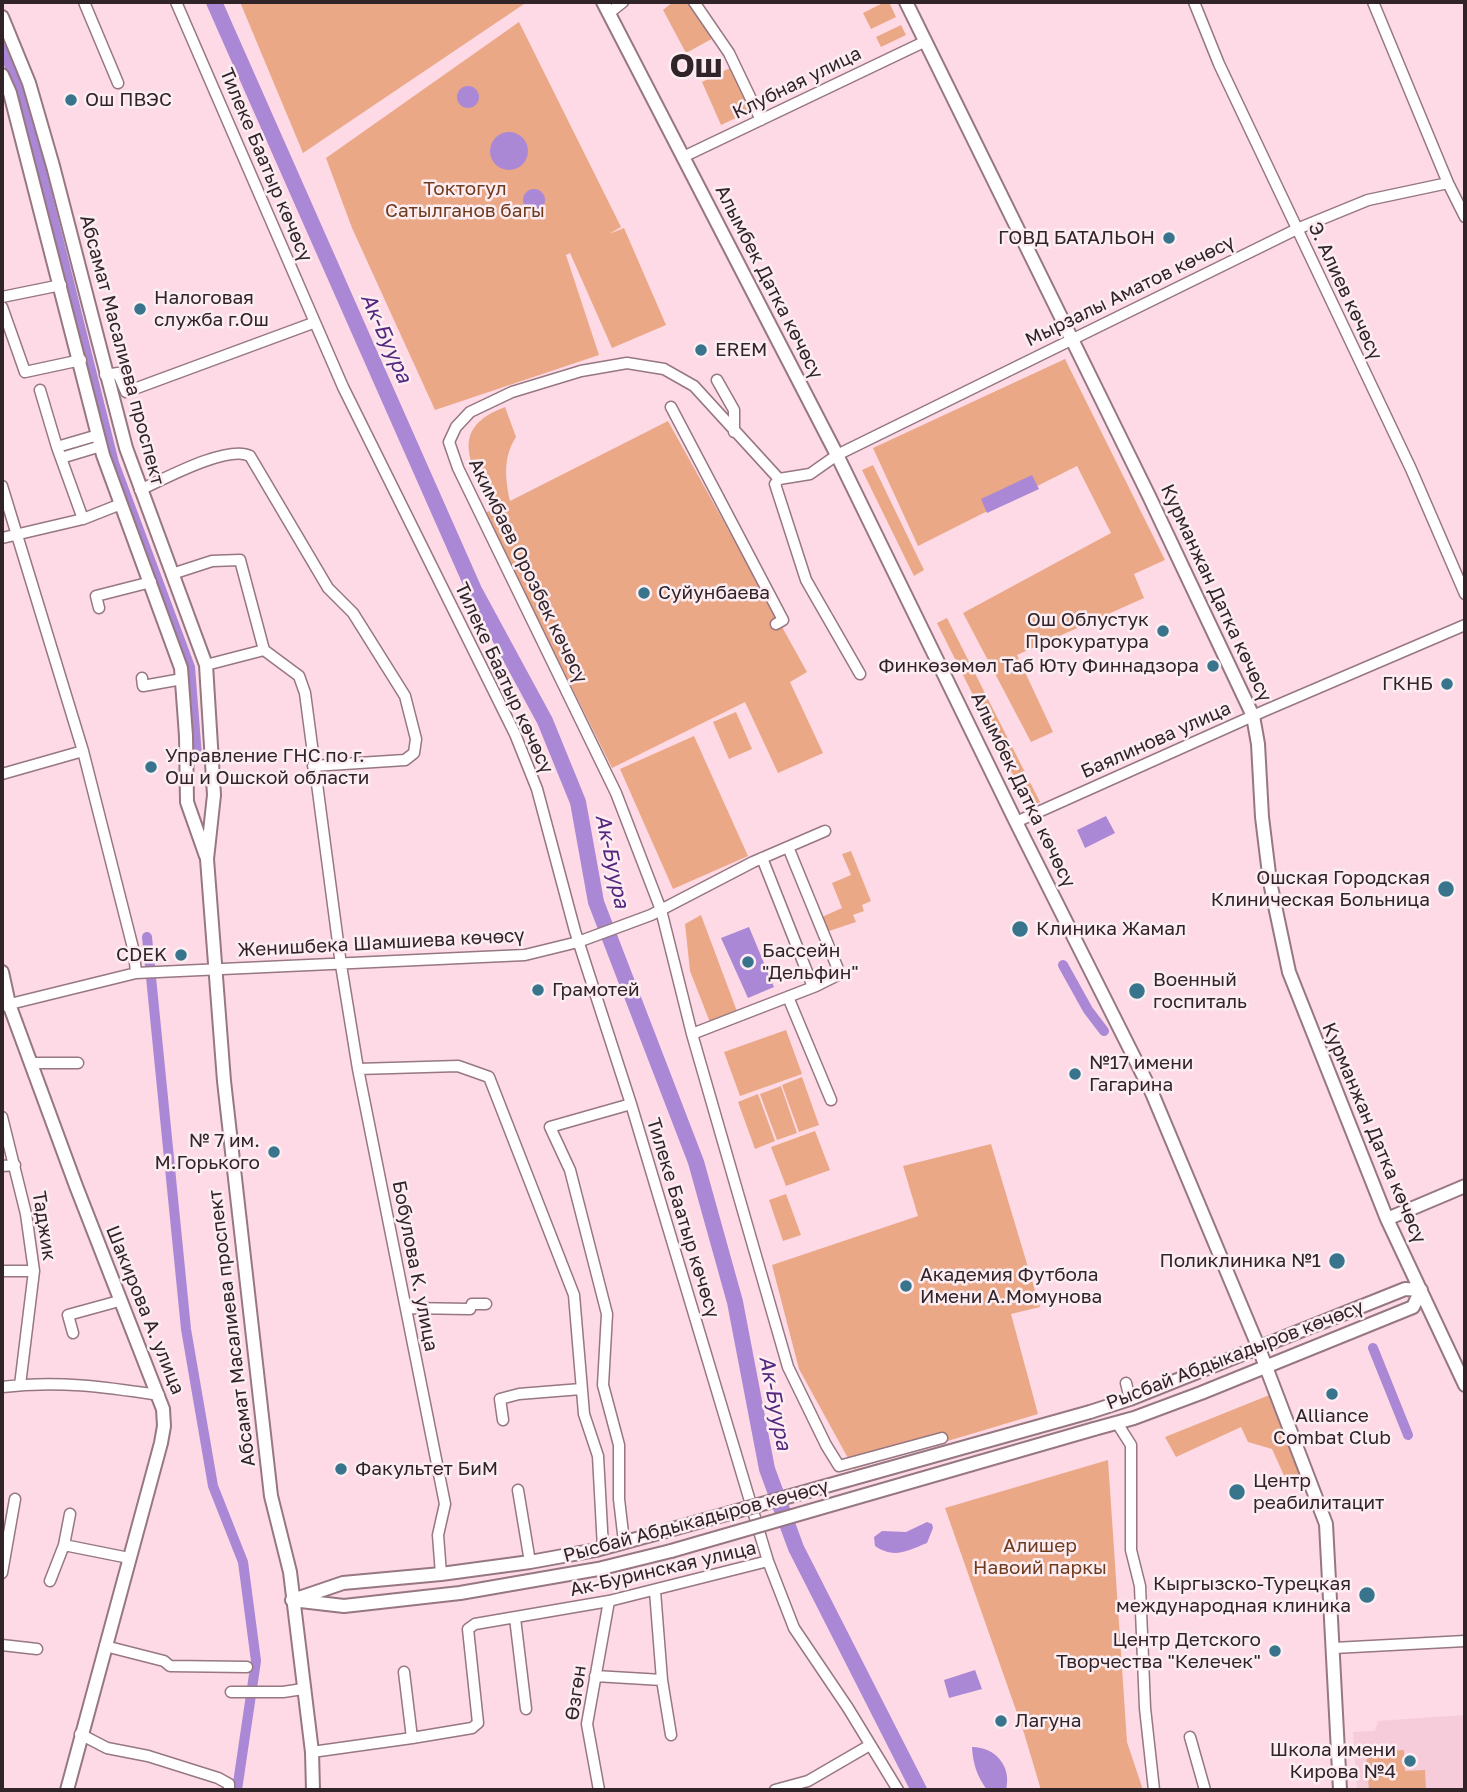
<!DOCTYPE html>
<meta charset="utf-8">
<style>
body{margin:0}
#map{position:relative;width:1467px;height:1792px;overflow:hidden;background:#fddae5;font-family:"Golos Text",sans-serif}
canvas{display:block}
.frame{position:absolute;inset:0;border:4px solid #312429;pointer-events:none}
</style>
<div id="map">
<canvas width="1467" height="1792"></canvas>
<div class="frame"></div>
</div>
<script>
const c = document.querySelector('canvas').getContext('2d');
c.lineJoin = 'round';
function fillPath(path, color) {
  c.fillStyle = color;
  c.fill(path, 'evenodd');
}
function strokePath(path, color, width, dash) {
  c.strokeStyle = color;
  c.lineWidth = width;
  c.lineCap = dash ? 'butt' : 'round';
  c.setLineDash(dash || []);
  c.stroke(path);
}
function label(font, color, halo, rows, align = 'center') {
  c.font = font + ' "Golos Text",sans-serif';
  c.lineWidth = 5;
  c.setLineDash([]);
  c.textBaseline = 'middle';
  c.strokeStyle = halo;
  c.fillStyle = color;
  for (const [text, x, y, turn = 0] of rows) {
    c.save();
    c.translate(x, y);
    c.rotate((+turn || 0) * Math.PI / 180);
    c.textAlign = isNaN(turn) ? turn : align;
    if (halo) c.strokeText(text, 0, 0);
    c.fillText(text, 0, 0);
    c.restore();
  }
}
const built = new Path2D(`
 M1465 1715V1790H1357L1353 1732 1375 1731 1378 1721Z`);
const green = new Path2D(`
 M240 2H527L303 153Z
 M673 2H692L717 36 686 53 663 10Z
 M885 2H889L896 17 871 29 863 13Z
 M519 22 621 227 609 234 624 228 666 325 612 348 570 253 566 255 599 355 435 410 352 228 326 158Z
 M901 25 906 35 881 47 876 37Z
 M734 66 755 109 721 125 702 82Z
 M1065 359 1165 560 1134 574 1144 598 1017 655 1053 732 1031 742 963 613 1111 533 1077 466 918 546 873 448Z
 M505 407 516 437C503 457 505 478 510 501L668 421 807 672 790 682 823 753 778 773 745 702 612 768 485 513 493 509C474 468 444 430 505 407Z
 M873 465 924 570 914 576 862 470Z
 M947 618 1040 802 1029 807 937 623Z
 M736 712 752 749 729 759 713 722Z
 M694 736 748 856 673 889 620 769Z
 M851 851 871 901 862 905 864 911 853 915 856 922 829 931 822 917 842 908 832 883 851 875 842 854Z
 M701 915 738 1014 711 1025 690 971 685 924Z
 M786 1030 802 1074 740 1096 724 1052Z
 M802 1077 819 1125 799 1132 782 1085Z
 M781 1086 797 1133 777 1140 760 1094Z
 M758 1094 775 1141 755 1149 738 1102Z
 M815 1131 830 1170 786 1186 771 1147Z
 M991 1144 1040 1307 1011 1314 1038 1414 854 1469 799 1369 772 1265 918 1216 903 1166Z
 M786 1194 801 1235 783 1241 769 1200Z
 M1272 1394 1301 1476 1286 1480 1272 1449 1248 1442 1241 1427 1176 1457 1165 1437Z
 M1108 1460 1127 1742 1143 1790H1041L1024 1733 945 1508Z
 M1404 1750 1405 1771 1425 1770 1426 1790H1369L1366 1752Z`);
const water = new Path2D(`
 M457 97a11 11 0 1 1 22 0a11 11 0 1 1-22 0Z
 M490 151a19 19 0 1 1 38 0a19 19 0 1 1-38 0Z
 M523 200a11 11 0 1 1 22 0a11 11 0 1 1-22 0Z
 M1032 475 1039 489 987 513 981 499Z
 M1106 816 1115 833 1085 848 1077 830Z
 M749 927 774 987 748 998 721 938Z
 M927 1522 932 1524 933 1528 927 1543C907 1551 894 1559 875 1546L874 1537 882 1531 906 1532Z
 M975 1670 982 1689 949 1698 944 1680Z
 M972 1747C996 1747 1012 1767 1006 1790H987C977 1776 973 1764 972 1747Z`);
const canal = new Path2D(`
 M2 48 23 97 114 463 190 667 197 756
 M147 937 186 1329 213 1486 243 1562 256 1661 237 1790
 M1063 965 1088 1010 1104 1031
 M1373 1348 1408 1435`);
const river = new Path2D(`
 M214 2 474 590 545 721 578 802 596 902 696 1162 735 1302 767 1469 796 1548 919 1790`);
const minor = new Path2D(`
 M84 2 118 83
 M176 2 343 387 515 734 537 789 575 931 631 1104 768 1561 794 1628 848 1708 898 1790
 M694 2 729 53 761 120
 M1194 2 1219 64 1411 469 1465 594
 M1373 2 1448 183 1465 217
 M609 13 623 2
 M683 157 926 41
 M2 297 61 285
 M2 307 25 372 81 360
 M105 375 118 373 126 392 313 323
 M717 380 734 410V432
 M40 390 57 447 83 519
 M671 407 783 620 776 624
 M57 447 98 435
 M61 458 101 446
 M779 479 775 484 806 580 860 674
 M2 486 83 751 134 952 136 973
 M140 490C162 480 228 444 250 456L328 588 353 613 405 696 416 739 414 753 405 760 313 766
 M2 538 83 519 121 504
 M172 574 212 561 240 560 264 650 206 665
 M99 608 96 596 151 582
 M264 650 299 676 305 693 341 965 358 1069 445 1504 438 1535 441 1574
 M142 678 143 686 182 679
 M2 774 83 751
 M1016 822 1264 711 1465 625
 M788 847 840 974 816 986 692 1034 661 910 616 793 458 468 449 442 456 427 470 412 512 392 581 371 627 363 664 369 694 386 779 479 810 474 837 455 1297 229 1368 200 1448 183
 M762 858 813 987
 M788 997 831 1100
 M2 1006 136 973 525 955 578 942 651 915 753 862 825 831
 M692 1034 788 1367 826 1445 839 1466 942 1438
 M31 1063H78
 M358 1069 458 1066 489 1077 574 1295 584 1414 598 1456 603 1548
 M2 1117 26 1214 34 1271 20 1385
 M2 1166 15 1165
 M2 1271H34
 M406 1308 470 1309 472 1304H486
 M73 1333 68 1315 119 1301
 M1126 1383 1130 1399
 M2 1387C57 1380 105 1387 159 1395
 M503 1420 500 1399 519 1394 581 1389
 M1117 1423 1131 1445V1550L1140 1586 1145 1708 1154 1790
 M518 1490 530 1562
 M624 1542 619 1499V1445L603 1385 607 1314 570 1170 550 1127 631 1104
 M64 1545 129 1558
 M2 1573 15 1499
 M50 1581 64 1545 70 1514
 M515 1618 526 1709
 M2 1645 37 1649
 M105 1646 164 1661 170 1666 247 1667
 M1334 1648 1465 1641
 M595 1676 662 1680 655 1591
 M662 1680 671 1735
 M231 1692H283L303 1689
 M80 1734 107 1748 148 1756 218 1778 229 1784V1790
 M1190 1737 1205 1790
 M412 1738 472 1728 478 1723 468 1629 475 1624 609 1601 768 1561
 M312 1752 412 1738 404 1672
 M599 1790 587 1724 609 1601
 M775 1790 808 1781 870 1745`);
const major = new Path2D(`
 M603 2 837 455 1016 822 1152 1093 1258 1346 1326 1524 1340 1790
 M906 2 1149 496 1253 716 1258 744 1262 817 1270 882 1289 972 1387 1219 1465 1385
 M2 17 29 83 53 166 126 448 206 665 214 795 207 859 224 1081 271 1496 290 1572 312 1752 313 1790
 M2 75 10 93 103 455 181 668 186 736 187 802 206 856
 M2 972 9 1004 76 1186 163 1409 164 1426 161 1443 67 1790
 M1387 1219 1465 1186
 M1090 1412 1130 1399 1405 1289 1421 1290
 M1094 1429 1134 1418 1201 1393 1413 1307 1421 1290
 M296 1599 343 1583 441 1574 530 1562 596 1550 662 1532
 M292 1600 344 1606 460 1593 598 1569 671 1551`);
const majorBridge = new Path2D(`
 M662 1532 1090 1412
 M671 1551 1094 1429`);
const markers = [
 [71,100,7,"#38748b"],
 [1169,238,7,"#38748b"],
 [140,309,7,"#38748b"],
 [701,350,7,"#38748b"],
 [644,593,7,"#38748b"],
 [1163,631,7,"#38748b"],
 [1213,666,7,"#38748b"],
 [1447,684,7,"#38748b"],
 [151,767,7,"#38748b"],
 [1446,889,9,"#38748b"],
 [1020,929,9,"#38748b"],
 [181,955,7,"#38748b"],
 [748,962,7,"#38748b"],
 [538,990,7,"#38748b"],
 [1137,991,9,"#38748b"],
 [1075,1074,7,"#38748b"],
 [274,1152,7,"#38748b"],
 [1337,1261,9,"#38748b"],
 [906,1286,7,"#38748b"],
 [1332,1394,7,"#38748b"],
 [341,1469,7,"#38748b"],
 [1237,1492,9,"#38748b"],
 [1367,1595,9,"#38748b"],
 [1275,1651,7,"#38748b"],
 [1001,1721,7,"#38748b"],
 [1410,1761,7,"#38748b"]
];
const streetNames = [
 ["Клубная улица",797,83,-26],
 ["Тилеке Баатыр көчөсү",266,165,67],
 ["Алымбек Датка көчөсү",769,282,63],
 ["Мырзалы Аматов көчөсү",1130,291,-26],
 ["Э. Алиев көчөсү",1345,291,65],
 ["Абсамат Масалиева проспект",122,350,75],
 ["Акимбаев Орозбек көчөсү",528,571,64],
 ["Курманжан Датка көчөсү",1216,593,65],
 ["Тилеке Баатыр көчөсү",504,678,65],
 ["Баялинова улица",1156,740,-24],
 ["Алымбек Датка көчөсү",1023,790,64],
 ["Женишбека Шамшиева көчөсү",381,943,-3],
 ["Курманжан Датка көчөсү",1374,1133,67],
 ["Тилеке Баатыр көчөсү",683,1218,73],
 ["Таджик",44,1226,81],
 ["Бобулова К. улица",415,1266,79],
 ["Шакирова А. улица",145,1310,68],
 ["Абсамат Масалиева проспект",232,1328,-97],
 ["Рысбай Абдыкадыров көчөсү",1235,1355,-21],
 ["Рысбай Абдыкадыров көчөсү",696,1521,-15],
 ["Ак-Буринская улица",663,1569,-13],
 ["Өзгөн",576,1693,-82]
];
const poiNames = [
 ["Ош ПВЭС",85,100],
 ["ГОВД БАТАЛЬОН",1155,238,"right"],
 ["Налоговая",154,298],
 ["служба г.Ош",154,320],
 ["EREM",715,350],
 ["Суйунбаева",658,593],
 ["Ош Облустук",1149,620,"right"],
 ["Прокуратура",1149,642,"right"],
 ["Финкөзөмөл Таб Юту Финнадзора",1199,666,"right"],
 ["ГКНБ",1433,684,"right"],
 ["Управление ГНС по г.",165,756],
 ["Ош и Ошской области",165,778],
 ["Ошская Городская",1430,878,"right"],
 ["Клиническая Больница",1430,900,"right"],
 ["Клиника Жамал",1036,929],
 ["Бассейн",762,951],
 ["\"Дельфин\"",762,973],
 ["CDEK",167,955,"right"],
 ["Военный",1153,980],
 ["госпиталь",1153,1002],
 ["Грамотей",552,990],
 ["№17 имени",1089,1063],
 ["Гагарина",1089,1085],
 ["№ 7 им.",260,1141,"right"],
 ["М.Горького",260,1163,"right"],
 ["Поликлиника №1",1321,1261,"right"],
 ["Академия Футбола",920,1275],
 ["Имени А.Момунова",920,1297],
 ["Alliance",1332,1416,"center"],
 ["Combat Club",1332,1438,"center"],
 ["Факультет БиМ",355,1469],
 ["Центр",1253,1481],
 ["реабилитацит",1253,1503],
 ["Кыргызско-Турецкая",1351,1584,"right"],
 ["международная клиника",1351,1606,"right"],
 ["Центр Детского",1261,1640,"right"],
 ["Творчества \"Келечек\"",1261,1662,"right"],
 ["Лагуна",1015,1721],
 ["Школа имени",1396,1750,"right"],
 ["Кирова №4",1396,1772,"right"]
];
const parkNames = [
 ["Токтогул",465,189],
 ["Сатылганов багы",465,211],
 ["Алишер",1040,1546],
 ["Навоий паркы",1040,1568]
];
const waterNames = [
 ["Ак-Буура",386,338,66],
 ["Ак-Буура",612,861,78],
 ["Ак-Буура",775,1403,79]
];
const townNames = [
 ["Ош",696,67]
];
fillPath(built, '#f6ccda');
fillPath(green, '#eba887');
fillPath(water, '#aa88d5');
strokePath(canal, '#aa88d5', 10);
strokePath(river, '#aa88d5', 16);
strokePath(minor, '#967782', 13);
strokePath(major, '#967782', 16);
strokePath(minor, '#fff', 10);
strokePath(major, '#fff', 12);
strokePath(majorBridge, '#967782', 16, []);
strokePath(majorBridge, '#fff', 12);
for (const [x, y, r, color] of markers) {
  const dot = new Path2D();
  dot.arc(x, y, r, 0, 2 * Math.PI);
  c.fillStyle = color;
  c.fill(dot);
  strokePath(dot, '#fcedf2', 2.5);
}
label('19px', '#312429', '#fcedf2', streetNames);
label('19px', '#312429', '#fcedf2', poiNames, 'left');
label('19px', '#703b1d', '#fcedf2', parkNames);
label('italic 21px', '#54267f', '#fcedf2', waterNames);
label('bold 33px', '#312429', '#fcedf2', townNames);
</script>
